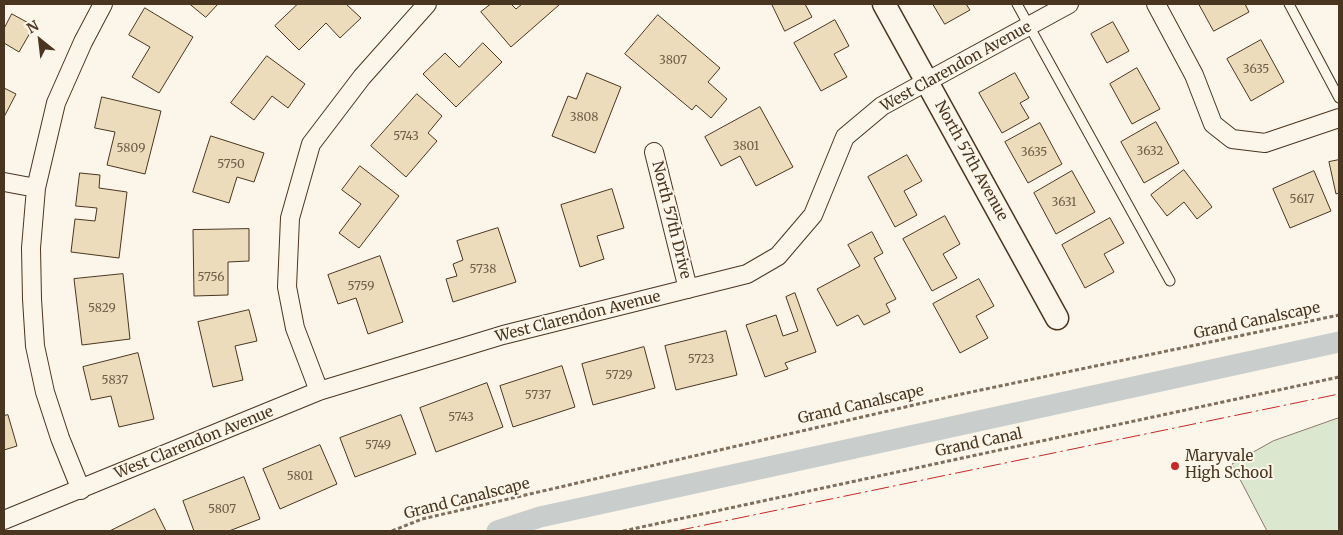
<!DOCTYPE html>
<style>
body{margin:0}
#map{position:relative;width:1343px;height:535px;overflow:hidden;background:#fbf6e9;font-family:Merriweather,serif}
canvas{display:block}
.frame{position:absolute;inset:0;border:5px solid #4a3520;pointer-events:none}
.north{position:absolute;left:15px;top:15px;width:50px;height:50px;-webkit-text-stroke:4px #fbf6e9;paint-order:stroke;rotate:331deg;font-size:14px;font-weight:700;line-height:20px;text-align:center;color:#4a3520}
.north::after{content:'';display:block;margin:auto;width:18px;height:22px;background:#4a3520;clip-path:polygon(50% 0,100% 100%,50% 72%,0 100%)}
</style>
<div id="map">
<canvas width="1343" height="535"></canvas>
<div class="frame"></div>
<div class="north">N</div>
</div>
<script>
const c = document.querySelector('canvas').getContext('2d');
c.lineJoin = 'round';
function fillPath(path, color) {
  c.fillStyle = color;
  c.fill(path, 'evenodd');
}
function strokePath(path, color, width, dash) {
  c.strokeStyle = color;
  c.lineWidth = width;
  c.lineCap = dash ? 'butt' : 'round';
  c.setLineDash(dash || []);
  c.stroke(path);
}
function label(font, color, halo, rows, align = 'center') {
  c.font = font + ' Merriweather,serif';
  c.lineWidth = 4;
  c.setLineDash([]);
  c.textBaseline = 'middle';
  c.strokeStyle = halo;
  c.fillStyle = color;
  for (const [text, x, y, turn = 0] of rows) {
    c.save();
    c.translate(x, y);
    c.rotate((+turn || 0) * Math.PI / 180);
    c.textAlign = isNaN(turn) ? turn : align;
    if (halo) c.strokeText(text, 0, 0);
    c.fillText(text, 0, 0);
    c.restore();
  }
}
const green = new Path2D(`
 M1339 418V531H1267L1232 464 1273 441Z`);
const canal = new Path2D(`
 M497 531 540 517 1339 342`);
const building = new Path2D(`
 M190 4H218L206 17Z
 M298 4H346L361 18 340 38 326 23 299 50 275 26Z
 M491 4H511L516 9 522 4H558L559 5 511 47 481 12Z
 M772 4H805L812 17 785 31Z
 M933 4H966L970 10 945 24Z
 M1199 4H1245L1249 12 1214 31Z
 M145 8 193 37 159 93 132 77 150 47 129 35Z
 M12 14 34 26 19 52 4 43V29Z
 M658 15 720 68 708 82 727 99 711 118 696 105 692 110 625 54Z
 M835 20 849 46 834 54 847 77 821 91 794 43Z
 M1113 22 1129 51 1107 63 1091 34Z
 M1261 40 1284 82 1251 101 1227 59Z
 M483 43 502 62 456 107 423 74 445 53 459 67Z
 M267 56 305 84 288 108 272 96 254 120 231 103Z
 M1137 68 1160 109 1132 124 1110 84Z
 M587 73 621 87 595 153 552 136 568 96 576 99Z
 M1015 73 1029 98 1020 103 1029 118 1002 133 979 93Z
 M4 88 16 94 4 117Z
 M417 94 442 116 428 133 437 141 406 177 371 146Z
 M102 97 161 111 145 174 107 165 115 132 95 128Z
 M760 107 793 167 756 186 740 156 721 166 705 137Z
 M1156 122 1179 163 1144 183 1121 142Z
 M1040 123 1062 164 1028 183 1005 142Z
 M211 136 264 153 254 182 237 177 229 203 193 192Z
 M907 155 922 181 904 191 917 215 895 227 868 177Z
 M1339 160V193L1336 194 1329 162Z
 M360 166 399 196 359 248 339 233 361 204 342 190Z
 M1184 170 1212 207 1197 219 1184 202 1167 216 1151 195Z
 M1072 171 1095 212 1056 234 1034 193Z
 M1314 171 1331 211 1290 228 1273 189Z
 M80 173 100 175 99 188 127 192 119 258 71 252 75 219 95 221 97 208 76 206Z
 M612 189 624 228 597 236 604 259 580 267 561 205Z
 M945 216 960 244 943 254 957 278 932 291 903 239Z
 M1110 218 1124 243 1104 254 1114 272 1085 288 1062 245Z
 M498 228 516 282 453 302 446 279 457 276 453 264 463 260 457 241Z
 M249 229V261L228 262V295L194 296 193 230Z
 M872 232 883 253 874 258 896 299 886 304 890 312 864 325 858 315 837 326 817 289 860 266 848 245Z
 M380 256 403 322 368 334 356 298 338 304 328 275Z
 M123 274 130 339 82 345 74 279Z
 M979 279 994 306 976 316 988 338 960 353 933 304Z
 M795 293 816 352 785 363 788 369 765 377 746 325 776 315 783 336 798 331 786 297Z
 M249 310 257 341 235 346 243 380 213 387 198 322Z
 M726 331 737 375 676 390 665 346Z
 M644 347 655 388 593 405 582 364Z
 M138 353 154 419 119 427 111 396 91 400 83 367Z
 M562 366 575 407 513 427 500 386Z
 M487 383 503 427 436 452 420 408Z
 M8 415 17 446 4 450V416Z
 M401 415 416 454 355 477 340 438Z
 M320 445 337 484 280 509 263 469Z
 M244 477 260 519 229 531H194L183 501Z
 M155 509 166 531H110Z`);
const path = new Path2D(`
 M392 531 422 519 957 395 1339 315
 M623 531 1339 377`);
const service = new Path2D(`
 M1017 4 1170 281
 M1289 4 1339 98`);
const minor = new Path2D(`
 M1156 4 1194 75 1213 124 1232 139 1265 143 1339 118
 M654 152 688 289
 M4 182 36 188
 M319 391 295 328 287 287 290 218 311 144 362 77 427 4
 M81 490 60 438 45 392 35 346 32 299 31 248 36 188 56 103 83 42 103 4
 M4 520 319 391 503 335 747 274 778 256 813 215 845 137 882 106 1069 4`);
const tertiary = new Path2D(`
 M884 4 1057 318`);
const power = new Path2D(`
 M676 531 1339 394`);
const markers = [
 [1175,466,5,"#c62828"]
];
const numberNames = [
 ["3807",673,61],
 ["3635",1256,70],
 ["3808",584,118],
 ["5743",406,137],
 ["3801",746,147],
 ["5809",131,149],
 ["3632",1150,152],
 ["3635",1034,153],
 ["5750",231,165],
 ["5617",1302,200],
 ["3631",1064,203],
 ["5738",483,270],
 ["5756",211,278],
 ["5759",361,287],
 ["5829",102,309],
 ["5723",701,360],
 ["5729",619,376],
 ["5837",115,381],
 ["5737",538,396],
 ["5743",461,418],
 ["5749",378,446],
 ["5801",300,477],
 ["5807",222,510]
];
const streetNames = [
 ["West Clarendon Avenue",956,67,-29],
 ["North 57th Avenue",971,161,61],
 ["North 57th Drive",671,220,76],
 ["West Clarendon Avenue",578,317,-14],
 ["Grand Canalscape",1257,321,-12],
 ["Grand Canalscape",861,405,-13],
 ["West Clarendon Avenue",194,443,-22],
 ["Grand Canal",979,443,-12],
 ["Grand Canalscape",467,499,-14]
];
const poiNames = [
 ["Maryvale",1185,457],
 ["High School",1185,474]
];
fillPath(green, '#dce7d0');
strokePath(green, '#887966', 1);
strokePath(canal, '#c9cecd', 21);
fillPath(building, '#ecdcbc');
strokePath(building, '#4a3520', 1);
strokePath(service, '#4a3520', 11);
strokePath(minor, '#4a3520', 20);
strokePath(tertiary, '#4a3520', 25);
strokePath(path, '#7f6f5c', 3, [4, 2.5]);
strokePath(service, '#fbf6e9', 9);
strokePath(minor, '#fbf6e9', 18);
strokePath(tertiary, '#fbf6e9', 22);
strokePath(power, '#c62828', 1, [18, 4, 2.5, 4]);
for (const [x, y, r, color] of markers) {
  const dot = new Path2D();
  dot.arc(x, y, r, 0, 2 * Math.PI);
  c.fillStyle = color;
  c.fill(dot);
  strokePath(dot, '#fbf6e9', 2);
}
label('12px', '#725f47', null, numberNames);
label('15px', '#4a3520', '#fbf6e9', streetNames);
label('15px', '#4a3520', '#fbf6e9', poiNames, 'left');
</script>
